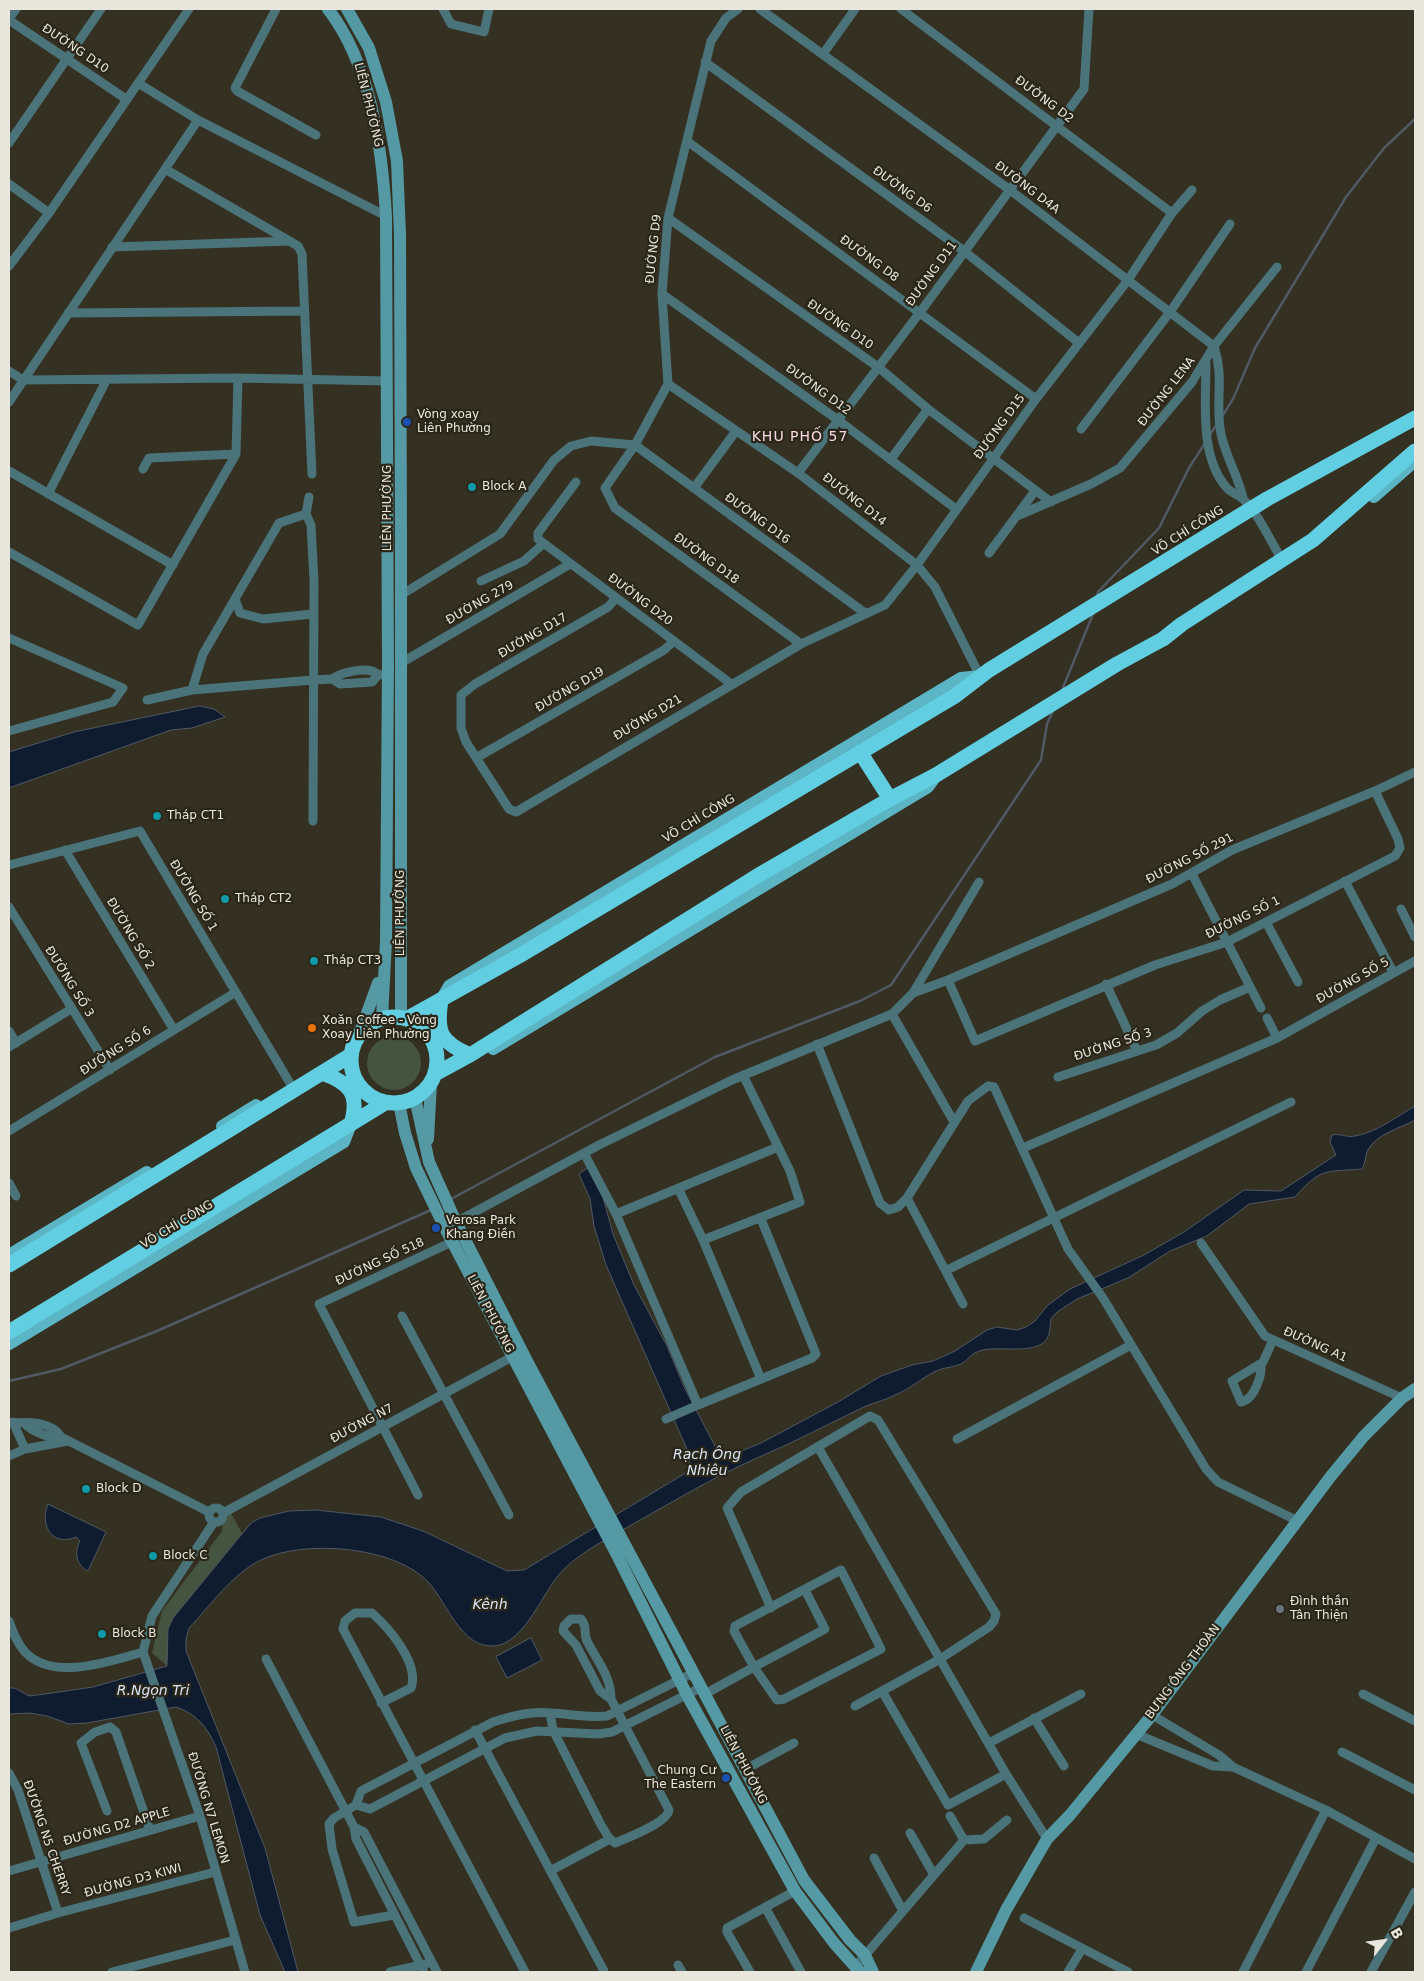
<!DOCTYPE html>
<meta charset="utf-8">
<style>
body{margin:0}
#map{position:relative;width:1424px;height:1981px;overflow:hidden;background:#343022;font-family:"DejaVu Sans",sans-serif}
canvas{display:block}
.frame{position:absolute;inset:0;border:10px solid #e9e6dd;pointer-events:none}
.north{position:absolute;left:1359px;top:1916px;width:50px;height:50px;-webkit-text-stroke:4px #2a2618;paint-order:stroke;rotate:60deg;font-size:14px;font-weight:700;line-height:20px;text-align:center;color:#e9e6dd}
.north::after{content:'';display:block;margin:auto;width:18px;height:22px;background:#e9e6dd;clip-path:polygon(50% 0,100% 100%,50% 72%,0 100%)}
</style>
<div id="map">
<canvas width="1424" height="1981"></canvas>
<div class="frame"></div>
<div class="north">B</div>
</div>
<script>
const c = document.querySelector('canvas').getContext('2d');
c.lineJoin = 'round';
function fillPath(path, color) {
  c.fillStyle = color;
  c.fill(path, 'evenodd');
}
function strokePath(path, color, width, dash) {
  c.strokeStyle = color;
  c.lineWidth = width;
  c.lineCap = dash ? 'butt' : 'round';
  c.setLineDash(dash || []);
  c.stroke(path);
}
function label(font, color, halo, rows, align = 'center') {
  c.font = font + ' "DejaVu Sans",sans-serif';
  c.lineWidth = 4.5;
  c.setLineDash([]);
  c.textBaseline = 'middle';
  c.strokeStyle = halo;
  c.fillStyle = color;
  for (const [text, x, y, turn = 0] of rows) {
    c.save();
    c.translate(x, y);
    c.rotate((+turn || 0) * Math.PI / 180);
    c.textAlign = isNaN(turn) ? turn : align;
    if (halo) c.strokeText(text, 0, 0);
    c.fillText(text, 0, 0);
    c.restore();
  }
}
const green = new Path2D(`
 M367 1063a27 27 0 1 1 54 0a27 27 0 1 1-54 0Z
 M227 1506 242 1533 173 1618 167 1666 152 1653 162 1611 222 1531 224 1514 222 1508Z`);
const water = new Path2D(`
 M200 706 214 709 225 717 192 728 171 730 9 788V752L74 732Z
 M1415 1106V1120C1401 1128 1376 1134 1368 1150 1365 1155 1366 1162 1362 1169 1326 1172 1321 1167 1295 1197L1249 1204 1207 1236 1170 1251 1128 1278 1077 1299 1057 1312 1051 1319C1050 1324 1050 1330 1049 1334 1042 1359 995 1343 977 1352 971 1354 967 1361 961 1364 952 1368 944 1367 936 1371 922 1378 910 1389 895 1395 886 1400 876 1402 866 1406 830 1423 795 1442 757 1458 714 1477 674 1501 633 1524 609 1538 582 1551 563 1570 543 1590 525 1644 494 1646 461 1648 447 1603 429 1583 396 1546 304 1539 261 1560 234 1572 209 1607 189 1628L186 1639V1651L265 1848 298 1972H285L260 1915 216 1747C207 1727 197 1714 176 1707L87 1723 69 1724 47 1716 29 1713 9 1714V1688H15L29 1696 52 1693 93 1687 167 1666 168 1629 173 1618 251 1523 260 1518 289 1511 316 1510 381 1517 423 1531 507 1571 524 1570 689 1471 690 1456 606 1265 594 1226 590 1199 579 1174 589 1167 601 1190 613 1234 634 1285 667 1346 685 1389 716 1448 729 1456 761 1443 838 1402 881 1376 912 1365 933 1361 955 1351 987 1330 997 1327 1017 1330 1026 1327 1035 1321 1048 1305 1070 1289 1144 1255 1184 1232 1244 1190 1281 1191 1336 1155 1330 1142 1332 1135C1340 1133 1347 1138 1355 1136 1376 1133 1397 1116 1415 1106Z
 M48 1504 106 1532 88 1571C76 1565 74 1552 80 1541L76 1537C53 1547 39 1526 48 1504Z
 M531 1638 542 1660 507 1678 496 1657Z`);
const stream = new Path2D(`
 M1223 415 1233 399 1255 348 1346 197 1384 148 1415 119
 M1209 436 1217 424
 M1097 596 1098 592 1159 528 1189 468 1205 443
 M1062 690 1093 614
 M451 1199 715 1057 860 1001 891 985 1041 760 1047 724 1053 711
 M9 1381 61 1369 157 1331 431 1210`);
const street = new Path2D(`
 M276 9 235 88 237 91 316 135
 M443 9 451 24 484 32 489 9
 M738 9 726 18 711 41 668 218 662 294 668 384 635 445 605 488 615 508 801 644
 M760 9 1010 190 1214 346
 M901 9 1172 213
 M9 19 16 9
 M9 20 126 99
 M823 54 855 9
 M705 62 964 251 1079 343
 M138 83 198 120 386 216
 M687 141 1036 399
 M9 143 101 9
 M165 169 298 246 302 254 312 474
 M9 184 49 213
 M668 218 878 367 928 409 1051 502
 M112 247 290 241
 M9 266 49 213 189 9
 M662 294 838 420 956 509
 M68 313 304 311
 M1214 346C1224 377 1216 398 1220 428 1223 453 1238 474 1243 498
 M1206 363C1206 401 1199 457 1227 488 1231 493 1238 494 1243 499 1258 513 1271 542 1282 560
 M9 371 23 380 238 378 387 381
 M668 384 798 473 917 565 935 587 980 676
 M9 402 198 120
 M1081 429 1170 312 1230 224
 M891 459 928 409
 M143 469 149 458 236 454
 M9 471 173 565
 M798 473 921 311 1084 89 1089 9
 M576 482 538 533V539L730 683
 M694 488 736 431
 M48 494 107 379
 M306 514 311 525 314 580 313 821
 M1017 516 1091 484 1120 468 1192 382 1214 346 1277 267
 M9 552 138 625 236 454 238 378
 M989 553 1035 491
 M481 581 524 561 543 544
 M401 595 500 534 554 460 571 446 591 441 635 445 865 613
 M616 598 608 607 475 684 461 695V728L466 742 509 809 516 812 801 644 885 605 917 565 1036 399 1128 280 1172 213 1192 190
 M235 599 240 613 263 619 313 614
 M9 638 123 688 113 702 9 731
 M401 663 570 564
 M332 679C340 673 361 668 372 671 377 673 377 675 383 675
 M192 690 203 654 279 523 306 514 309 497
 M147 700 192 690 313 680 332 679 340 684 372 682 378 675
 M476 758 664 650 674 641
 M65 850 174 1030
 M9 865 140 831 294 1090
 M1192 874 1261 1008
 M1345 881 1393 972
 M9 907 110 1070
 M1401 909 1415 937
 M1266 922 1298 982
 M948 980 975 1041 1155 965 1227 942 1395 856 1400 848 1398 839 1375 791
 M1106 984 1137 1051
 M913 993 948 980 1172 884 1232 850 1375 791 1415 772
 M892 1014 954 1122
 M1267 1018 1277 1038
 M9 1031 16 1043
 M817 1044 880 1203 889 1210 898 1207 907 1198 968 1101 988 1086 994 1087 1068 1249 1103 1298 1206 1469 1218 1482 1298 1521
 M9 1047 71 1009
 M1058 1077 1156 1045 1177 1033 1202 1011 1220 1000 1250 987
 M9 1131 236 992
 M1023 1148 1277 1038 1415 961
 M584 1153 616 1214 698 1405 812 1358 816 1354 761 1219
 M9 1183 16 1196
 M678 1188 703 1240 761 1379
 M907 1198 963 1304
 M616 1214 778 1147
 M456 1222 599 1145 732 1080 892 1014 913 993 979 882
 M703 1240 800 1202 790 1171 743 1075
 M1201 1243 1265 1336 1402 1398
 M947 1270 1291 1102
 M402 1316 509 1515
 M1261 1364C1262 1376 1254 1400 1241 1402L1232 1381 1263 1362 1273 1340
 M666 1419 698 1405
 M9 1423C25 1422 51 1420 61 1437L209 1512
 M24 1423C31 1431 50 1439 61 1437
 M957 1439 1131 1345
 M818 1447 1006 1774 1047 1839
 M25 1449 68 1441
 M9 1456 25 1449 13 1422
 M418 1495 319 1304 452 1242
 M209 1515a7 7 0 1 1 14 0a7 7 0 1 1-14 0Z
 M223 1513 512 1357
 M214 1522 152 1616 143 1652 200 1816 245 1972
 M771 1608 727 1508 741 1492 870 1416 878 1420 996 1614 994 1621 989 1627 940 1659 855 1706
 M9 1621C13 1632 17 1643 25 1652 53 1682 111 1661 143 1652
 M266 1659 354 1827 356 1839 424 1972
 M882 1691 948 1805 1006 1774
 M705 1694 754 1667 734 1631 735 1626 841 1570 881 1649 784 1699 777 1700 754 1667 825 1629 805 1590
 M1363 1694 1415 1721
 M381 1703 411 1688C420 1664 389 1628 372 1613H355L345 1621 343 1629 525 1972
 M550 1713 553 1730 601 1825 609 1838 615 1843C627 1838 667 1823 669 1810L611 1699C611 1676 597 1661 587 1641 583 1633 588 1627 581 1619H571L564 1626 563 1631 576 1645 600 1691 611 1699
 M1152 1715 1219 1755 1233 1767 1326 1810 1415 1859
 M1034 1718 1064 1766
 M475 1730 604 1971
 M1136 1734 1213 1766 1233 1767
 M989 1743 1081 1694
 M1342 1752 1415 1790
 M746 1769 794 1743
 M9 1773 18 1790 58 1913
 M356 1805 361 1791 493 1722C512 1716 530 1711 551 1713 570 1714 588 1718 607 1716L693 1673
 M107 1811 81 1743 95 1732 110 1727 116 1732 150 1830
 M950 1816 964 1840
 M354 1827 364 1832 437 1972
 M910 1833 934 1875
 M874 1858 903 1911
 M9 1871 200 1816
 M550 1871 610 1839
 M765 1907 801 1972
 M394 1915 354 1922 332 1849 329 1824 334 1818 356 1805 370 1809 505 1738 537 1731 598 1734 612 1732 702 1687
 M1024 1918 1128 1972
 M9 1928 58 1913 215 1872
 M678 1965 682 1972
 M855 1967 964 1840 984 1839 1007 1820
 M112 1972 235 1940
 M390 1972 426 1964
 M750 1972 727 1932V1928L795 1891
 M1068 1972 1082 1949
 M1243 1972 1326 1810
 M1306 1972 1376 1838
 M1371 1972 1415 1892`);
const secondary = new Path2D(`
 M328 9C371 65 382 147 386 216L388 665 386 941 382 1018
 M347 9 369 48 386 102 397 161 400 235 401 542V1017
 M360 1032 378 983
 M415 1098 429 1162 456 1222 528 1363 804 1880 850 1940 865 1955 873 1972
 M399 1103 405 1133 416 1168 445 1228 617 1555 687 1695 795 1891 834 1943 860 1972
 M428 1139 431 1084
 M976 1972 1006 1910 1047 1839 1070 1815 1152 1715 1331 1476 1364 1436 1402 1398 1415 1389`);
const primary = new Path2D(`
 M1374 497 1415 461
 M441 1000 449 986 961 678 980 676
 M493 1049 928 787 934 779
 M222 1126 256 1105
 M9 1255 147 1172
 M9 1344 344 1142 351 1124`);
const highway = new Path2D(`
 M860 752 890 799
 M441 1000C436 1032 440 1042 470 1055
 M351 1060a43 43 0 1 1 86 0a43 43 0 1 1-86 0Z
 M408 1018 519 956 955 696 989 670 1267 499 1415 418
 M322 1073C350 1083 360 1094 351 1124
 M435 1074 470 1055 757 876 890 799 936 775 1117 664 1163 639 1182 624 1313 540 1415 451
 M9 1265 351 1055
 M9 1332 385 1103`);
const markers = [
 [407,422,5,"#1a4fb4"],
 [472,487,5,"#0f9aa8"],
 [157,816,5,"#0f9aa8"],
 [225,899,5,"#0f9aa8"],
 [314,961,5,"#0f9aa8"],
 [312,1028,5,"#e8710a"],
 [436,1228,5,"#1a4fb4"],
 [86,1489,5,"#0f9aa8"],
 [153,1556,5,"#0f9aa8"],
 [1280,1609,5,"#6b7280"],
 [102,1634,5,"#0f9aa8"],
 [726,1778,5,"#1a4fb4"]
];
const streetNames = [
 ["ĐƯỜNG D10",75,49,34],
 ["ĐƯỜNG D2",1044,100,37],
 ["LIÊN PHƯỜNG",368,105,76],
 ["ĐƯỜNG D4A",1027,188,37],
 ["ĐƯỜNG D6",902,190,36],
 ["ĐƯỜNG D9",654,249,-84],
 ["ĐƯỜNG D8",869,259,36],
 ["ĐƯỜNG D11",932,274,-54],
 ["ĐƯỜNG D10",840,325,35],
 ["ĐƯỜNG D12",818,390,36],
 ["ĐƯỜNG LENA",1167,392,-52],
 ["ĐƯỜNG D15",1000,427,-54],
 ["ĐƯỜNG D14",854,500,38],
 ["LIÊN PHƯỜNG",388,508,-90],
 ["ĐƯỜNG D16",757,519,36],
 ["VÕ CHÍ CÔNG",1188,531,-32],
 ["ĐƯỜNG D18",706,559,36],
 ["ĐƯỜNG D20",640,600,37],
 ["ĐƯỜNG 279",480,603,-30],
 ["ĐƯỜNG D17",533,636,-30],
 ["ĐƯỜNG D19",570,690,-30],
 ["ĐƯỜNG D21",648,718,-31],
 ["VÕ CHÍ CÔNG",699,819,-31],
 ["ĐƯỜNG SỐ 291",1190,859,-27],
 ["ĐƯỜNG SỐ 1",193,896,59],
 ["LIÊN PHƯỜNG",401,913,-90],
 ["ĐƯỜNG SỐ 1",1243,918,-26],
 ["ĐƯỜNG SỐ 2",130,934,59],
 ["ĐƯỜNG SỐ 5",1353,981,-29],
 ["ĐƯỜNG SỐ 3",69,982,58],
 ["ĐƯỜNG SỐ 3",1113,1045,-18],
 ["ĐƯỜNG SỐ 6",116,1051,-32],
 ["VÕ CHÍ CÔNG",177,1225,-31],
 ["ĐƯỜNG SỐ 518",380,1262,-25],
 ["LIÊN PHƯỜNG",490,1314,62],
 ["ĐƯỜNG A1",1315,1345,24],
 ["ĐƯỜNG N7",362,1424,-28],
 ["BƯNG ÔNG THOÀN",1183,1672,-53],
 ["LIÊN PHƯỜNG",743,1765,62],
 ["ĐƯỜNG N7 LEMON",208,1808,73],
 ["ĐƯỜNG D2 APPLE",117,1827,-16],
 ["ĐƯỜNG N5 CHERRY",46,1838,71],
 ["ĐƯỜNG D3 KIWI",133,1881,-15]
];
const poiNames = [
 ["Vòng xoay",417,415],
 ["Liên Phường",417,429],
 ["Block A",482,487],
 ["Tháp CT1",167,816],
 ["Tháp CT2",235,899],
 ["Tháp CT3",324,961],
 ["Xoăn Coffee - Vòng",322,1021],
 ["Xoay Liên Phường",322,1035],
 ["Verosa Park",446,1221],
 ["Khang Điền",446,1235],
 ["Block D",96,1489],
 ["Block C",163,1556],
 ["Đình thần",1290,1602],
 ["Tân Thiện",1290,1616],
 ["Block B",112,1634],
 ["Chung Cư",716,1771,"right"],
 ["The Eastern",716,1785,"right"]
];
const neighbourhoodNames = [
 ["KHU PHỐ 57",800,437]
];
const waterNames = [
 ["Rạch Ông",707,1455],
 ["Nhiêu",707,1471],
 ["Kênh",490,1605],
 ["R.Ngọn Tri",153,1691]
];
fillPath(green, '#445440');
fillPath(water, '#0f1c30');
strokePath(water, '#505964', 1);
strokePath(stream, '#505964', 2.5);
strokePath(street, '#4b737a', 9);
strokePath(secondary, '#5599a4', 12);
strokePath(primary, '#5cb5c4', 12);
strokePath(highway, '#61cfe1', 15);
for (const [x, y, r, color] of markers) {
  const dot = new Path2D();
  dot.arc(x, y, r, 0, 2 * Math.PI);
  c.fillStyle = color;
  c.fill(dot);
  strokePath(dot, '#2a2618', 2);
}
label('12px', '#e9e6dd', '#2a2618', streetNames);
label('12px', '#e9e6dd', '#2a2618', poiNames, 'left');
c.letterSpacing = '1px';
label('14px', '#fad9e6', '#2a2618', neighbourhoodNames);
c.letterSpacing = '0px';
label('italic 14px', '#d7e4f7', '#2a2618', waterNames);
</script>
